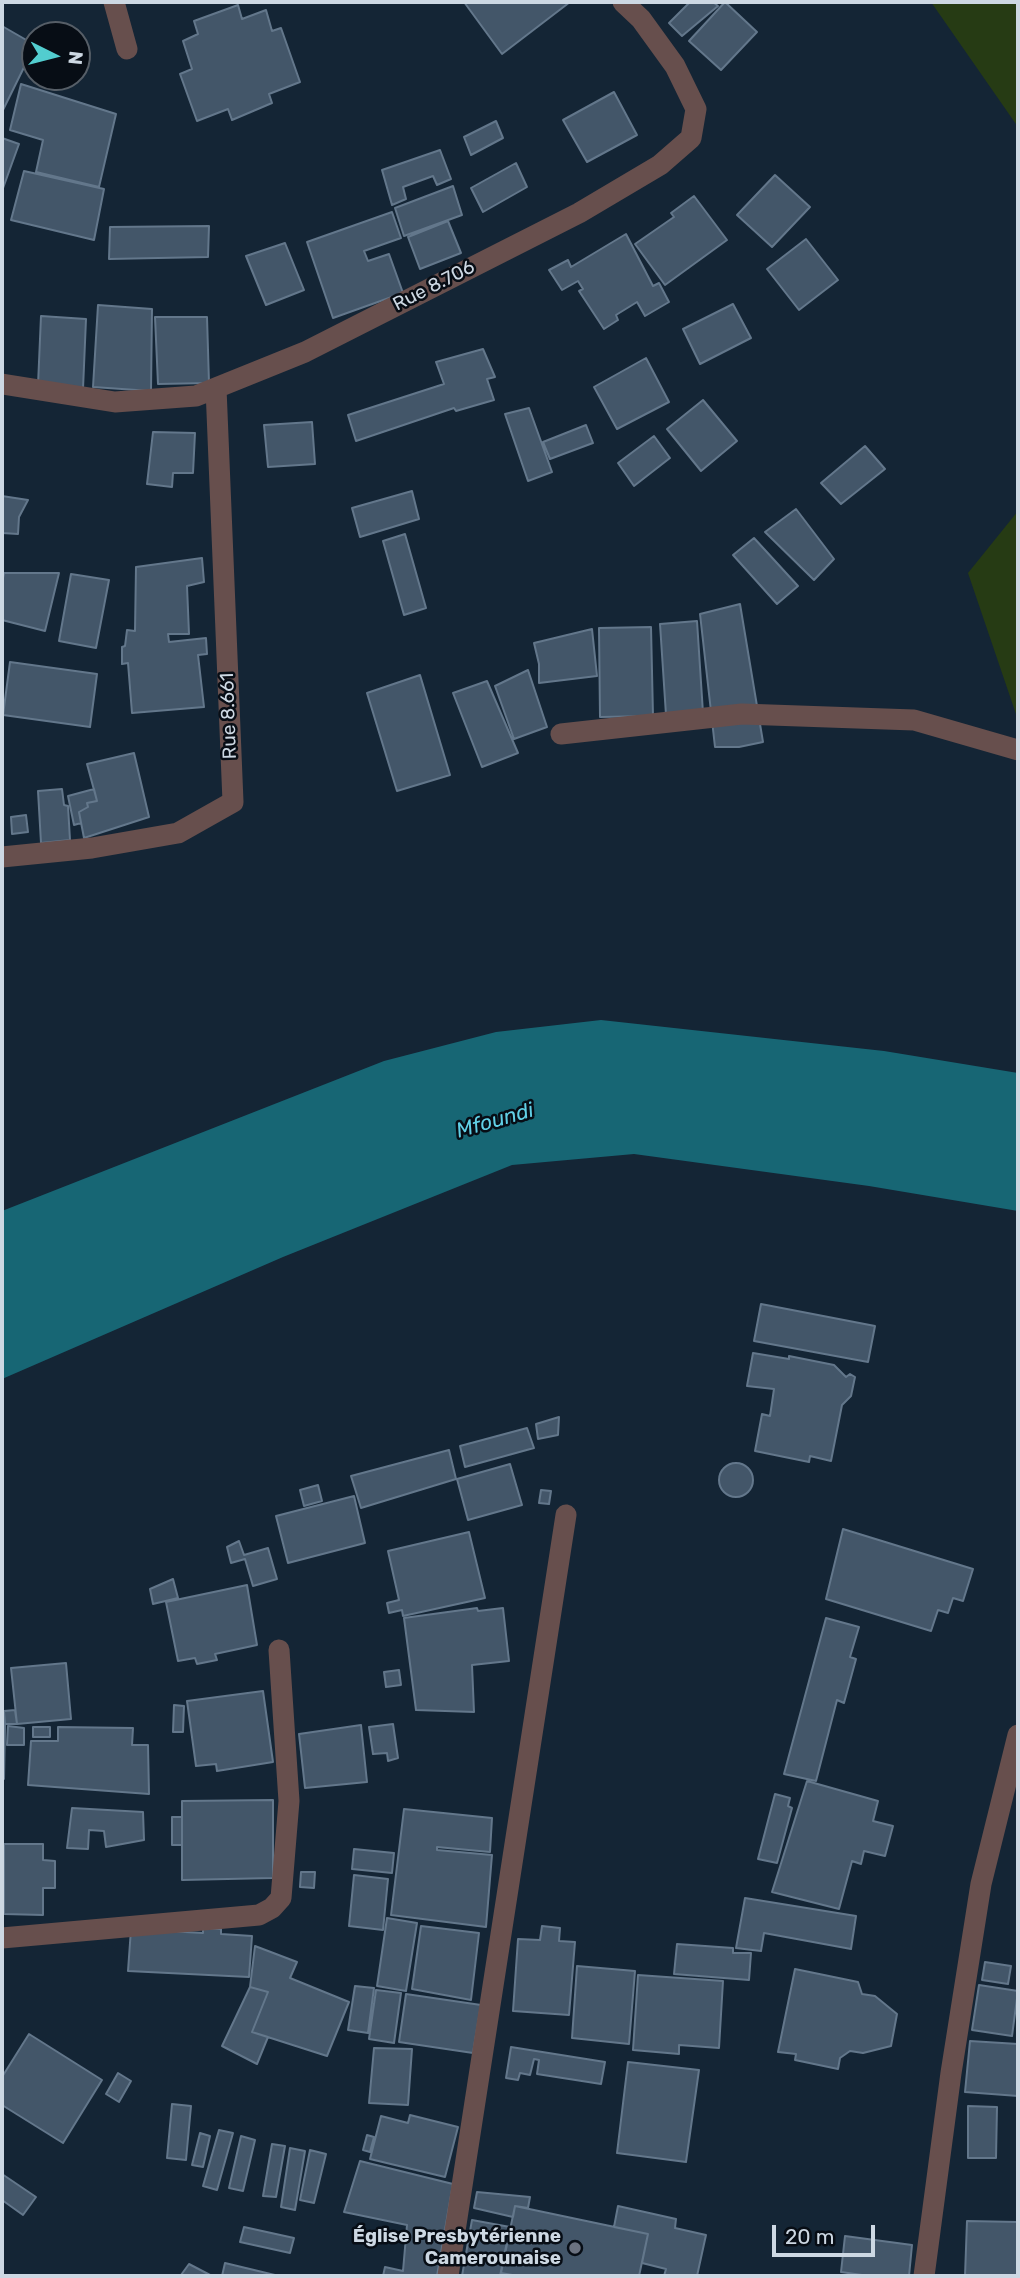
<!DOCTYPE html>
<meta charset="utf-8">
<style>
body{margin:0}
#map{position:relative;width:1020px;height:2278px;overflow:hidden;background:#142535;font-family:Rubik,sans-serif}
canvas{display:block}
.frame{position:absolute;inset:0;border:4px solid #cdd8e3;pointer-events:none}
.north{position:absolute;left:21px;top:21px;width:70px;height:70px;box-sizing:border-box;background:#070d15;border:2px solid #565e67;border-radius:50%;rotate:96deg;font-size:19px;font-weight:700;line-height:28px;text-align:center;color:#cdd8e3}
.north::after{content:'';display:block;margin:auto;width:24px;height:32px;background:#52cdcf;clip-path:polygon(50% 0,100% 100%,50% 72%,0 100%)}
.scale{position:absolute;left:772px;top:2225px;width:103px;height:32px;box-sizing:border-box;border:4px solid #cdd8e3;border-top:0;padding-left:9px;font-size:21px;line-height:24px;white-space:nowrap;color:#cdd8e3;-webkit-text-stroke:5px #070d15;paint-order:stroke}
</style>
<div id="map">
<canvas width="1020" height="2278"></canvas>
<div class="frame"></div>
<div class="north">N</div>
<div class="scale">20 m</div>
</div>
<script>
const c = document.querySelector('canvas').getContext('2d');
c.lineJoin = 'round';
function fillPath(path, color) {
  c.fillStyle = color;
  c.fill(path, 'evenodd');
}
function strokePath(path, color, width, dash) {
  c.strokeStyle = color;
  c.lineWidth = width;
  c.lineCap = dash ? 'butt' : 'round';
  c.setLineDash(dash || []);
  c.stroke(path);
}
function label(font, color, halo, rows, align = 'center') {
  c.font = font + ' Rubik,sans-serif';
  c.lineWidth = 5;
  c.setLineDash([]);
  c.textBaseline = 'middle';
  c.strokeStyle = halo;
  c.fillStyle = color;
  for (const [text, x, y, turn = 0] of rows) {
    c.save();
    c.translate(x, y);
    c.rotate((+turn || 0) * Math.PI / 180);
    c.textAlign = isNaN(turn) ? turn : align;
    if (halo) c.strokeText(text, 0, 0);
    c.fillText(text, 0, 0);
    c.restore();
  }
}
const green = new Path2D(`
 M931 2H1018V127Z
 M1018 511V720L968 573Z`);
const water = new Path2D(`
 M601 1020 884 1051 1018 1073V1211L869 1186 634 1154 512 1165 283 1257 2 1379V1211L384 1061 496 1032Z`);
const building = new Path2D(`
 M464 2H570L502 54Z
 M690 2H713L718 6 682 36 669 23Z
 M725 2 757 32 721 70 689 41Z
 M238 5 242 19 266 10 272 31 281 28 300 82 269 94 272 103 232 120 228 109 197 121 180 74 192 69 183 41 198 34 194 21Z
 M2 26 35 45 2 112Z
 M21 84 116 114 99 187 36 172 43 140 10 130Z
 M614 92 637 135 587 162 563 120Z
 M496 121 503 138 471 155 464 137Z
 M2 138 19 144 2 191Z
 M440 150 451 179 437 185 433 176 403 187 406 199 392 205 382 170Z
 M516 163 527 187 483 212 471 188Z
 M24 171 104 189 94 240 11 220Z
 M775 175 810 207 772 247 737 215Z
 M453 186 462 215 404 236 395 208Z
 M694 196 727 240 665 285 635 244 674 217 671 213Z
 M392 212 401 238 364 251 368 261 389 254 403 293 333 318 307 242Z
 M448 221 461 253 420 269 408 237Z
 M209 226 208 257 109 259 110 227Z
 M626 234 653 286 659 283 669 302 645 316 637 302 616 315 618 320 604 329 579 291 583 289 578 281 562 290 549 270 568 260 571 267Z
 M806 239 838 280 799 310 767 269Z
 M285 243 304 290 266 305 246 256Z
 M733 304 751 338 700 364 683 329Z
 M98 305 152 309 151 391 93 387Z
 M41 316 86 319 83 389 38 385Z
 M155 317H207L209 383 158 384Z
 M483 349 495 377 487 379 494 400 456 411 454 408 356 441 348 415 444 384 436 362Z
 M646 358 669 402 617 429 594 387Z
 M703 400 737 441 701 471 667 429Z
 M529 408 552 472 528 481 505 414Z
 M312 422 315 464 268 467 264 425Z
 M586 425 593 443 550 459 543 442Z
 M153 432 195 433 193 473H173L172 487 147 484Z
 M654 436 670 458 634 486 618 463Z
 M865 446 885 469 841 504 821 483Z
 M412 491 419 519 360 537 352 508Z
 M2 496 28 500 19 517 18 534 2 533Z
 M796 509 834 559 814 580 765 532Z
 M405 534 426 608 404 615 383 541Z
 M754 538 798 586 777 604 733 555Z
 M202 558 204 582 187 586 189 634H168L169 642 206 638 207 654 198 655 204 707 132 713 128 663 122 664V647L125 646 127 630 135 631 136 567Z
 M4 573H59L45 631 2 620V583Z
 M71 574 109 580 96 648 59 641Z
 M740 604 763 742 739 747H715L700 614Z
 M697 621 703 713 666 715 660 624Z
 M651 627 653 716 600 717 599 628Z
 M592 629 597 676 539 683V664L534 643Z
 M10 662 97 674 90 727 3 715Z
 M528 670 547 727 514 739 495 686Z
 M420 675 450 775 397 791 367 693Z
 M487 681 518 753 482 767 453 693Z
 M134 753 149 817 84 838 79 812 88 807 87 803 97 801 87 764Z
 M62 789 64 805 68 806 70 840 41 843 38 791Z
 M94 789 97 801 87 803 88 807 79 812 81 823 74 825 68 796Z
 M26 815 28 832 12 834 11 817Z
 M761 1304 875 1326 868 1362 754 1341Z
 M753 1353 789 1359V1356L834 1365 846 1377 850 1374 855 1377 851 1396 842 1405 831 1461 810 1456 809 1462 755 1451 762 1414 770 1416 774 1389 747 1386Z
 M559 1417 558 1435 538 1439 536 1424Z
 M527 1428 534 1448 465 1467 460 1446Z
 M449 1450 456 1479 361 1508 351 1476Z
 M719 1480a17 17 0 1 1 34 0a17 17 0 1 1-34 0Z
 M510 1464 522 1505 468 1520 457 1479Z
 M318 1485 322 1501 304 1506 300 1490Z
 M541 1490 551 1491 549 1504 539 1503Z
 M354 1496 365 1543 288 1563 276 1516Z
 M843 1529 973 1569 963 1601 953 1598 948 1613 938 1610 931 1631 826 1599Z
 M469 1532 485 1598 403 1616 402 1610 389 1613 387 1603 399 1600 388 1551Z
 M239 1541 244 1555 268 1548 277 1579 253 1586 245 1559 231 1563 227 1547Z
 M173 1579 178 1598 153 1604 150 1589Z
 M247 1585 257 1645 215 1654 217 1660 197 1664 195 1658 178 1661 166 1602Z
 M477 1608 478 1611 503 1608 509 1661 472 1665 474 1712 416 1710 404 1618Z
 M826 1618 859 1627 850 1657 856 1659 844 1703 837 1700 816 1781 784 1774Z
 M66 1663 71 1719 17 1724 11 1668Z
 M399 1670 401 1685 386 1687 384 1672Z
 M263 1691 273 1762 217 1771 216 1764 196 1766 187 1701Z
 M174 1705 184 1706 183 1732H173Z
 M15 1710 17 1724H5L4 1711Z
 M2 1723H5L4 1779H2Z
 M393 1724 398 1758 388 1761 387 1753 373 1754 369 1727Z
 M361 1725 367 1782 305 1788 299 1734Z
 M8 1726 24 1728V1745H7Z
 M33 1727H50V1737H33Z
 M58 1727 133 1728 132 1745H148L149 1794 28 1785 31 1741H58Z
 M807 1781 878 1801 873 1821 893 1826 885 1856 864 1851 861 1864 852 1861 839 1909 772 1892Z
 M775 1794 790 1798 788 1806 792 1808 777 1863 758 1859Z
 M273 1800V1878L182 1880V1801Z
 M72 1808 143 1812 144 1840 106 1847 104 1831 89 1830 88 1849 67 1848Z
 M404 1809 492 1818 490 1852 437 1847V1850L492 1855 486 1927 391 1915Z
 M172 1817H182V1845H172Z
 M4 1844H43V1860L55 1861V1888H43V1915L4 1914Z
 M354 1849 394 1853 392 1873 352 1869Z
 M301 1872H315L314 1888 300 1887Z
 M354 1875 388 1879 383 1930 349 1926Z
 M745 1898 856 1916 851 1949 764 1933 761 1951 736 1948Z
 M387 1918 417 1923 406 1991 377 1986Z
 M421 1926 479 1933 471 2000 412 1989Z
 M542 1926 560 1928 559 1941 575 1942 569 2015 513 2011 518 1939 540 1940Z
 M203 1928 221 1929V1934L252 1936 249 1977 128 1971 131 1929 203 1933Z
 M677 1944 733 1948V1953H751L749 1980 674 1974Z
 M255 1946 297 1962 290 1978 349 2002 327 2056 252 2032 268 1992 250 1987Z
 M985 1962 1011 1966 1008 1984 982 1980Z
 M577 1966 635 1971 629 2044 572 2038Z
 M795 1969 858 1982 862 1994 875 1996 897 2014 891 2046 863 2053 850 2051 840 2058 838 2069 795 2060 796 2054 778 2052Z
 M638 1975 723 1981 719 2048 679 2045V2054L633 2050Z
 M979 1985 1018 1991 1012 2036 972 2030Z
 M355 1986 374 1988 368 2033 348 2030Z
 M250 1987 268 1992 252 2032 268 2037 257 2064 222 2046Z
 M376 1990 401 1993 394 2043 369 2039Z
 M406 1994 481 2005 473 2053 399 2042Z
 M29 2034 102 2080 63 2143 2 2105V2077Z
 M970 2041 1018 2044V2096L965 2092Z
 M511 2047 605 2062 601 2084 537 2074 539 2060 534 2059 530 2075 520 2073 518 2080 506 2078Z
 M374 2048 412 2049 408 2105 369 2103Z
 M628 2062 699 2070 686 2162 617 2153Z
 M118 2073 131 2081 119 2102 106 2094Z
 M172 2104 191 2106 186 2160 167 2158Z
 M968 2106 997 2107 996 2158H968Z
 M410 2115 458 2127 445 2177 370 2159 381 2116 408 2123Z
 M219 2130 233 2133 217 2190 203 2186Z
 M200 2133 210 2136 203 2167 192 2165Z
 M367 2135 374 2137 370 2152 363 2150Z
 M241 2136 255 2140 243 2191 229 2188Z
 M272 2144 285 2146 276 2197 263 2196Z
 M290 2148 305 2151 295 2210 281 2207Z
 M310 2150 326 2154 314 2203 300 2200Z
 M360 2161 453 2184 437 2276H383L385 2267 403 2271 407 2225 344 2212Z
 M2 2174 36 2197 23 2215 2 2200Z
 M477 2192 530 2197 528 2208 515 2206 513 2217 474 2208Z
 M515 2206 648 2234 639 2276H518L501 2273Z
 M618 2206 676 2219 675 2228 706 2235 697 2276H664L666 2269 642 2263 648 2234 614 2227Z
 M472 2220 510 2227 500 2276H462Z
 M967 2221 1018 2222V2276H965Z
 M244 2227 294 2238 290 2253 240 2242Z
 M845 2236 912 2245 909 2276H869L841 2272Z
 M225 2263 279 2276H222Z
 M189 2264 212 2276H183L181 2275Z`);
const minor = new Path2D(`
 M114 2 127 49
 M2 384 115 402 196 396 305 352 579 213 660 165 691 138 696 109 675 66 641 19 623 2
 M561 734 742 714 914 720 1018 750
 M2 857 92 848 178 833 233 802 216 388
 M2 1938 259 1915 272 1908 281 1898 289 1801 279 1650
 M448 2276 566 1515
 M924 2276 951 2073 981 1884 1018 1735`);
const markers = [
 [575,2248,7,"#6b7280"]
];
const streetNames = [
 ["Rue 8.706",434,286,-27],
 ["Rue 8.661",229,716,-92]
];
const poiNames = [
 ["Église Presbytérienne",561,2237],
 ["Camerounaise",561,2259]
];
const waterNames = [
 ["Mfoundi",495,1121,-16]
];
fillPath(green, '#263b14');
fillPath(water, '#176674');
fillPath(building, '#435669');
strokePath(building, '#63778b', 2);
strokePath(minor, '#674f4d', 21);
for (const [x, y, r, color] of markers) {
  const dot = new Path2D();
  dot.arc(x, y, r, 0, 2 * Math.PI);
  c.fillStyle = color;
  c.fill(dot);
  strokePath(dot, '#070d15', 2.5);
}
label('19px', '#cdd8e3', '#070d15', streetNames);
label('bold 19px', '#cdd8e3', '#070d15', poiNames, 'right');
label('italic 21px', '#61d0e6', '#070d15', waterNames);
</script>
